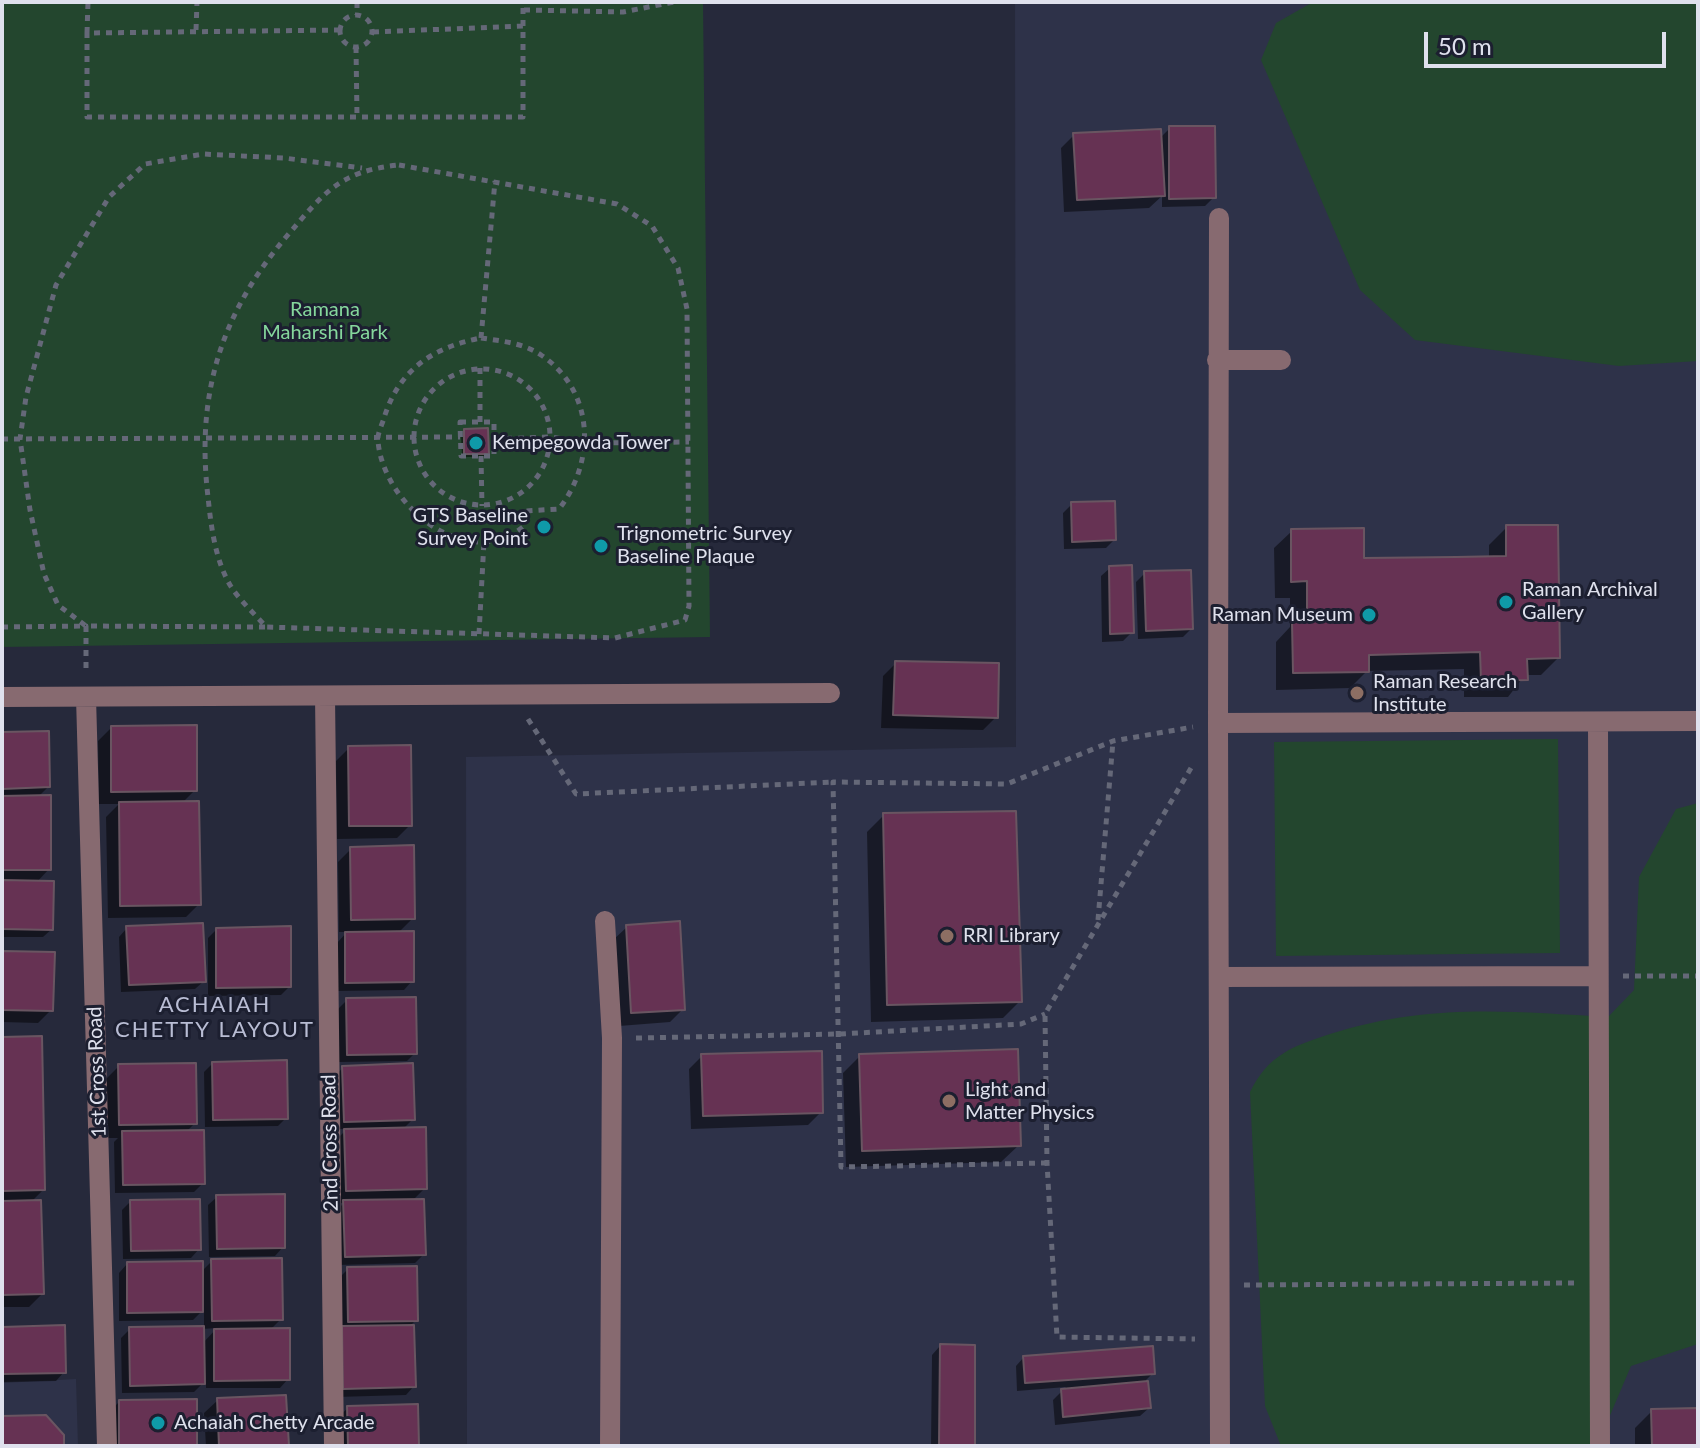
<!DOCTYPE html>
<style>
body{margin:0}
#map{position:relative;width:1700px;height:1448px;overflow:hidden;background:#26293b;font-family:Lato,sans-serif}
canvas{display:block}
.frame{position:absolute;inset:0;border:4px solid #dfe1ed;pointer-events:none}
.scale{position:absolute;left:1424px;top:32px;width:242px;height:36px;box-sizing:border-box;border:4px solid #dfe1ed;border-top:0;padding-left:10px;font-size:24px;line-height:28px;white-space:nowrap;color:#dfe1ed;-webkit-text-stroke:6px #1c1f30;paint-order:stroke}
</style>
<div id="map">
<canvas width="1700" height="1448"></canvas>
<div class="frame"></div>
<div class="scale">50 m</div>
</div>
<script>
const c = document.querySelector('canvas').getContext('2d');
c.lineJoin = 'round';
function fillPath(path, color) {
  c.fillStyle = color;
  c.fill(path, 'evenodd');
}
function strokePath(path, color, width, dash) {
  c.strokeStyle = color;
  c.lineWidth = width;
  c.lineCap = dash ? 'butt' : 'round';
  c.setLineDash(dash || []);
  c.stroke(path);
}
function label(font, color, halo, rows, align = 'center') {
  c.font = font + ' Lato,sans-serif';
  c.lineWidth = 6;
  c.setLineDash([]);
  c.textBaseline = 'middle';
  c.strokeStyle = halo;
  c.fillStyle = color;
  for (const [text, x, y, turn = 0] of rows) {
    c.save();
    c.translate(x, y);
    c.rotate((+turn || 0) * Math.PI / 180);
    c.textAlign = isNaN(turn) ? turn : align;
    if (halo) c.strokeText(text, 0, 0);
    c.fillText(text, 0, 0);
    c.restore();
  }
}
const built = new Path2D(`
 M1015 2H1698V1446H467L466 757 1016 747Z
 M76 1379 78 1446H2V1383Z`);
const green = new Path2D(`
 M2 2H703L710 637 2 647Z
 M1313 2H1698V361L1619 366 1415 340 1360 290 1261 60 1276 23Z
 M1558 739 1560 953 1276 956 1274 742Z
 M1698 803V1344L1631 1366 1597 1446H1281L1265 1406 1250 1092C1268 1055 1293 1046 1330 1034 1427 1003 1509 1011 1608 1017L1634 990 1639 877 1676 809Z`);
const shadow = new Path2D(`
 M1170 128 1214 197 1205 206 1162 207V196L1149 208 1064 212 1061 148 1074 135 1160 138Z
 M465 431 487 453 483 457H462L461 435Z
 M1072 504 1114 540 1106 548 1064 549 1063 513Z
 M1507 527 1558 658 1541 675H1525L1508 697H1464V669L1367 671 1350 688 1276 690V642L1290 627V598H1275L1274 548 1292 531 1362 560 1489 559V545Z
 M1110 568 1132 632 1123 641 1102 642 1101 576Z
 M1145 573 1191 629 1183 637 1138 639 1136 582Z
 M896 663 996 717 983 730 881 728 883 676Z
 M111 728 195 790 182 803 199 904 186 917 108 918 106 817 119 804H99L98 741Z
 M2 734 48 787 37 798 49 869 36 883 52 929 43 937H2Z
 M349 748 410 825 397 838 337 839 336 761Z
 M884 815 1020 1001 1003 1018 871 1022 867 832Z
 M351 849 413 918 398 933 412 981 404 990 337 991V943L347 932H339L338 862Z
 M627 927 683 1009 670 1022 619 1026 613 940Z
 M127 928 204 981 195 989 121 992 119 937Z
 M216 930 289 987 281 995 208 996V938Z
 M2 953 51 1010 38 1023 2 1022Z
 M347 1000 415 1053 407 1061 339 1062 338 1009Z
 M2 1039 43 1190 31 1202 42 1294 29 1307H2Z
 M702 1056 821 1112 808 1125 691 1129 689 1069Z
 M860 1056 1019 1145 1001 1162 846 1167 843 1073Z
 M212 1064 286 1118 278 1126 205 1127 204 1072Z
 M119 1066 195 1123 186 1132 203 1183 194 1192 115 1193 114 1142 118 1138H107L106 1079Z
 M343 1068 413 1119 402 1130 425 1188 412 1201 424 1254 415 1263 337 1265 336 1211 344 1203H334L332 1144 347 1129H336L334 1076Z
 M217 1197 283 1247 275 1256 209 1257 208 1205Z
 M130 1202 199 1249 191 1258 123 1259 122 1210Z
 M212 1261 281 1319 270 1330 288 1379 280 1388H206V1380L194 1392 122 1393 121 1338 130 1329 204 1328V1309L193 1320 119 1321V1273L127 1264 201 1272ZM217 1328 202 1344V1329Z
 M348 1269 416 1320 412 1324 414 1386 406 1395 336 1397 339 1278Z
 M2 1329 64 1372 56 1381 2 1382Z
 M940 1346 973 1446H931L932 1355Z
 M1024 1357 1153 1373 1146 1380 1149 1408 1140 1416 1055 1425 1053 1400 1066 1387 1017 1391 1016 1366Z
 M218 1400 287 1446H206L204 1413Z
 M119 1402 195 1446H107L106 1415Z
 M348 1408 417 1446H340L339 1416Z
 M1698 1410V1446H1635V1428L1652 1411Z`);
const building = new Path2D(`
 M1169 126H1215L1216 198 1169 199Z
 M1161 129 1165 196 1077 200 1073 133Z
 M488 428 489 454H464V429Z
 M1115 501 1116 540 1072 542 1071 502Z
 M1506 525H1558L1560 658 1527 659 1528 680 1481 681 1480 652 1369 655V672L1293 673 1292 622H1307V581L1291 582V529L1364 528V558L1456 557 1506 556Z
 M1132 565 1134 633 1110 634 1109 566Z
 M1191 570 1193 629 1146 631 1144 571Z
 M895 661 999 663 998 718 893 715Z
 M197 725V791L111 792V726Z
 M49 731 50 787 2 789V732Z
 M411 745 412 826H349L348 746Z
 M51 795V870H2V796Z
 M199 801 201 905 120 906 119 802Z
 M1016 811 1022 1002 887 1005 883 813Z
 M414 845 415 919 351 920 350 847Z
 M2 880 54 881 53 930 2 929Z
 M680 921 685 1010 631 1013 626 925Z
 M203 923 206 982 129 985 126 926Z
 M291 926V987L216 988V928Z
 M414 931V982L345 983V932Z
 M2 951 55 952 53 1011 2 1010Z
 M416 997 417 1054 347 1055 346 998Z
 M42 1036 45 1190 2 1191V1037Z
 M1018 1049 1021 1146 862 1151 859 1054Z
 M822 1051 823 1113 703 1116 701 1054Z
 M287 1060 288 1119 213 1120 212 1062Z
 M196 1063 197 1124 119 1125 118 1064Z
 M413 1063 415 1120 344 1122 342 1066Z
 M426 1127 427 1189 346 1191 344 1129Z
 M204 1130 205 1184 123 1185 122 1131Z
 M285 1194V1248L217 1249 216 1195Z
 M200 1199 201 1250 131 1251 130 1200Z
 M424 1199 426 1255 345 1257 343 1200Z
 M41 1200 44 1294 2 1295V1201Z
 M282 1258 283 1320 212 1321 211 1259Z
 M203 1261V1312L127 1313V1262Z
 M417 1266 418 1321 348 1322 347 1267Z
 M65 1325 66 1373 2 1374V1327Z
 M414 1325 416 1387 343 1389 342 1326Z
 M204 1326 205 1384 130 1386 129 1327Z
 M290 1328V1380L214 1381V1329Z
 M940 1344 975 1345V1446H939Z
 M1153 1346 1155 1374 1025 1383 1023 1356Z
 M1148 1381 1151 1408 1063 1417 1061 1389Z
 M286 1395 289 1446H219L217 1398Z
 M197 1399V1446H119V1400Z
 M418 1404 419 1446H348L347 1406Z
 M1698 1408V1446H1652L1651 1409Z
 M46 1415 64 1435V1446H2V1416Z`);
const path = new Path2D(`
 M357 2V15
 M524 10 623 12 674 2
 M340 31a16 16 0 1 1 32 0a16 16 0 1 1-32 0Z
 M196 30 197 2
 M340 30 87 33V117H523V2
 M373 32 524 26
 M87 33 88 2
 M356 47 357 117
 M399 165 617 204 652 226 678 268 687 309 689 606 685 620 615 638 266 627C255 614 239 600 230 585 215 559 211 526 208 497 196 396 220 315 286 237 324 193 339 171 399 165Z
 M481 338C502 341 523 343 541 355 595 391 596 461 559 509L525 511 523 527C465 573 383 504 378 441 377 434 382 425 384 418 399 369 434 347 481 338Z
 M481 338 495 181
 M480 368V422
 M414 437a68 68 0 1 1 136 0a68 68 0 1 1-136 0Z
 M460 422H494V456H461Z
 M2 439 460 437
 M494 439 551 437 587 443 689 442
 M481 456 482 506
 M2 627 86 626V674
 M265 627 86 626 58 605 44 574 30 510 20 439 26 397 56 285 109 197 145 164 203 154 284 158 362 168
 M479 634 484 541
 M528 719 576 794 833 782
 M1191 768 1045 1014 1047 1163 1057 1337 1195 1339
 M1098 920 1113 741
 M1623 976H1698
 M636 1038 840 1034 1021 1024 1045 1014
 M1047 1163 841 1167 833 782 1007 784 1113 741 1193 727
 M1244 1285 1574 1283`);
const minor = new Path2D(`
 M1217 360H1281
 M325 696 334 1446
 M2 697 830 693
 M86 697 107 1446
 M1598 722 1600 1446
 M1218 723 1219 218
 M605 921 612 1038 610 1446
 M1219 977 1598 976
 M1220 1446 1218 723 1698 721`);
const markers = [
 [476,443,8,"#0f9aa8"],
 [544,527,8,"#0f9aa8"],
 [601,546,8,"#0f9aa8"],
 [1506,602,8,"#0f9aa8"],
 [1369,615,8,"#0f9aa8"],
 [1357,693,8,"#8d6e63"],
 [947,936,8,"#8d6e63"],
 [949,1101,8,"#8d6e63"],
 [158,1423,8,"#0f9aa8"]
];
const parkNames = [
 ["Ramana",325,310],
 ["Maharshi Park",325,333]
];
const poiNames = [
 ["Kempegowda Tower",492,443],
 ["GTS Baseline",528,516,"right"],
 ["Survey Point",528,539,"right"],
 ["Trignometric Survey",617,534],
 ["Baseline Plaque",617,557],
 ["Raman Archival",1522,590],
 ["Gallery",1522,613],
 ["Raman Museum",1353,615,"right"],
 ["Raman Research",1373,682],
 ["Institute",1373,705],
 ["RRI Library",963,936],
 ["Light and",965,1090],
 ["Matter Physics",965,1113],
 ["Achaiah Chetty Arcade",174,1423]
];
const streetNames = [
 ["1st Cross Road",97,1072,-92],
 ["2nd Cross Road",330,1143,-91]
];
const neighbourhoodNames = [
 ["ACHAIAH",215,1005],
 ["CHETTY LAYOUT",215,1030]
];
fillPath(built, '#2e3249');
fillPath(green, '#23462e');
fillPath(shadow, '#0007');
fillPath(building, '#663253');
strokePath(building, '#695561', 2);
strokePath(path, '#656878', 5, [6, 6]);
strokePath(minor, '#876a70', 20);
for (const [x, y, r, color] of markers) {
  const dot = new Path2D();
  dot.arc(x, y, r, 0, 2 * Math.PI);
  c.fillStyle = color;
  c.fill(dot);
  strokePath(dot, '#1c1f30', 3);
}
label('20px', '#85d79c', '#1c1f30', parkNames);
label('20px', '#dfe1ed', '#1c1f30', poiNames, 'left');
label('20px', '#dfe1ed', '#1c1f30', streetNames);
c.letterSpacing = '2px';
label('22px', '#b9bdd4', '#1c1f30', neighbourhoodNames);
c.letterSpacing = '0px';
</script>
